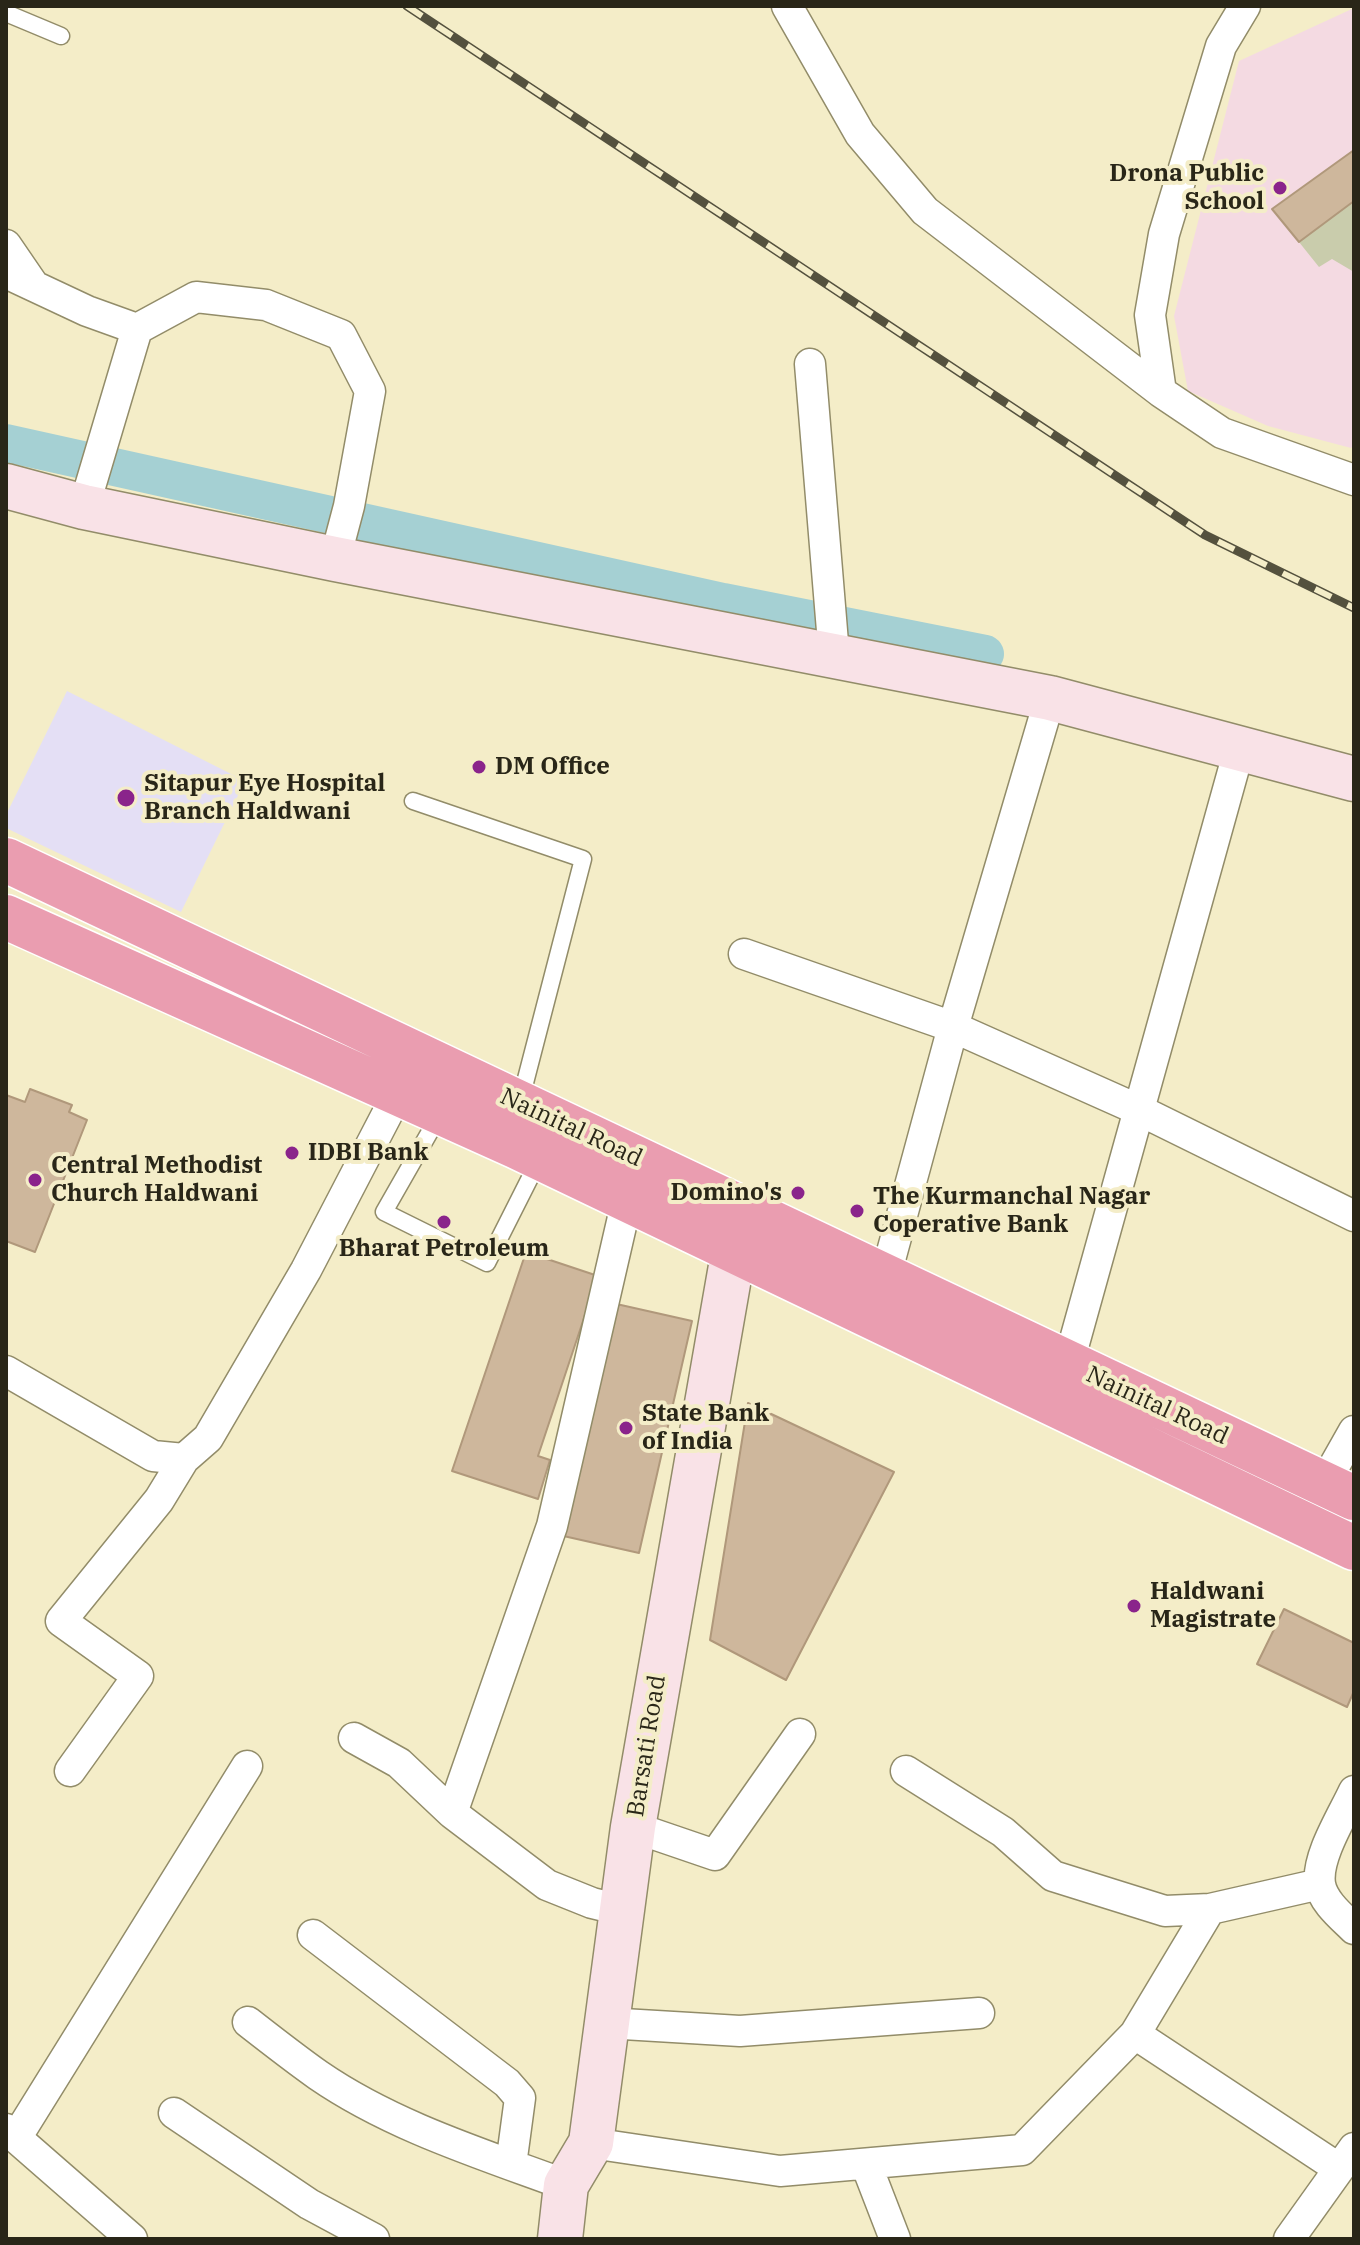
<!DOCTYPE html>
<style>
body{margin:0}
#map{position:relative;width:1360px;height:2245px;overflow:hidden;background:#f4edc8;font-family:"IBM Plex Serif",serif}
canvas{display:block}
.frame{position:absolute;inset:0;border:8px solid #292618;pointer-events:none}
</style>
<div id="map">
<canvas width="1360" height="2245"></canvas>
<div class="frame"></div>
</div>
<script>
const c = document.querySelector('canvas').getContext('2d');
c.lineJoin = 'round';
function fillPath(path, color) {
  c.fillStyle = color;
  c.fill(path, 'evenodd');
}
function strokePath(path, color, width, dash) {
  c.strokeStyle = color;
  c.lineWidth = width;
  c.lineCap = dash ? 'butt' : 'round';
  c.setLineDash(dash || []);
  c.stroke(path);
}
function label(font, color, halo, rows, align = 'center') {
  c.font = font + ' "IBM Plex Serif",serif';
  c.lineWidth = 8;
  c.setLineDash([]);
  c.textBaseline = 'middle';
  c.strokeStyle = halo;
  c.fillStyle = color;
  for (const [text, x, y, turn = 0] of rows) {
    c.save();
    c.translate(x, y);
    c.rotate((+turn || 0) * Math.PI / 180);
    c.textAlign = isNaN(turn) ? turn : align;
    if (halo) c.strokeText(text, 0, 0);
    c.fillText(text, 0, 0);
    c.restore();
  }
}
const education = new Path2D(`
 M1354 8V445L1351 448 1268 426 1188 391 1174 316 1239 61Z`);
const medical = new Path2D(`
 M67 691 245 781 181 912 6 828V815Z`);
const green = new Path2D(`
 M1354 201V272L1332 259 1319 267 1299 242Z`);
const canal = new Path2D(`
 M6 443 723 602 985 654`);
const building = new Path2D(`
 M1354 150V201L1299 242 1272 209Z
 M30 1089 72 1105 69 1112 87 1120 35 1252 6 1241V1095L25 1102Z
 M526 1252 598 1276 538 1456 550 1460 538 1499 452 1471Z
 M612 1303 692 1321 639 1553 559 1535Z
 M748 1403 894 1472 786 1680 710 1640Z
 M1284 1609 1354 1643V1691L1347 1707 1257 1664Z`);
const lane = new Path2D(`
 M6 13 61 36
 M413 801 583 859 520 1102
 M440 1114 384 1212 487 1263 539 1160`);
const street = new Path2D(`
 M787 6 860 134 925 211 1161 392 1222 433 1354 480
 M6 245 32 283
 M6 273 87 311 137 329 84 507
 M137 329 196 297 266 305 341 335 370 391 349 506 335 559
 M810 364 834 655
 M1161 392 1150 315 1164 234 1221 46 1245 6
 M744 954 953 1027 1139 1110 1354 1216
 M885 1278 953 1027 1050 698
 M1068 1365 1239 750
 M6 1371 153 1456 184 1459 208 1438 306 1270 397 1095
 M1324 1484 1354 1431
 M354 1738 399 1763 452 1813 547 1885 592 1903 621 1910
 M70 1771 138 1676 61 1621 159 1500 184 1459
 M906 1771 1003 1832 1053 1876 1165 1911 1210 1909 1320 1884
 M1354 1791C1343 1815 1316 1857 1320 1884 1323 1902 1342 1917 1354 1929
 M452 1813 552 1526 627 1200
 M633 1827 715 1855 800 1734
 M313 1935 507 2083 520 2098 511 2165
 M248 2022C271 2040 294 2058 318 2075 392 2126 482 2154 566 2185
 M606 2023 740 2031 979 2013
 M1135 2034 1338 2168
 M174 2113 309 2204 374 2239
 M6 2129 132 2239
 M16 2138 247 1766
 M591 2143 780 2171 1022 2150 1135 2034 1210 1909
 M866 2164 895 2239
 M1289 2239 1354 2148`);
const secondary = new Path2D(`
 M6 486 84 507 335 559 1050 698 1354 779
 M560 2239 566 2185 591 2143 633 1827 734 1249`);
const highway = new Path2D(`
 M6 860 1354 1498
 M6 917 515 1146 1354 1548`);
const rail = new Path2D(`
 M407 6 1205 535 1354 608`);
const markers = [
 [1280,188,8,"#8a248b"],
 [479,767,8,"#8a248b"],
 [126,798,10,"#8a248b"],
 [292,1153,8,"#8a248b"],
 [35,1180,8,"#8a248b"],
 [798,1193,8,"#8a248b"],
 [857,1211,8,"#8a248b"],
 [444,1222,8,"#8a248b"],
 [626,1428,8,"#8a248b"],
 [1134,1606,8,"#8a248b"]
];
const poiNames = [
 ["Drona Public",1264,174,"right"],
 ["School",1264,202,"right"],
 ["DM Office",495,767],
 ["Sitapur Eye Hospital",144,784],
 ["Branch Haldwani",144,812],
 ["IDBI Bank",308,1153],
 ["Central Methodist",51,1166],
 ["Church Haldwani",51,1194],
 ["Domino's",782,1193,"right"],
 ["The Kurmanchal Nagar",873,1197],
 ["Coperative Bank",873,1225],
 ["Bharat Petroleum",444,1249,"center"],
 ["State Bank",642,1414],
 ["of India",642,1442],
 ["Haldwani",1150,1592],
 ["Magistrate",1150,1620]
];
const streetNames = [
 ["Nainital Road",571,1128,25],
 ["Nainital Road",1157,1406,25],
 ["Barsati Road",647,1746,-81]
];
fillPath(education, '#f4dae2');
fillPath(medical, '#e4dff5');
fillPath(green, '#c9ccac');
strokePath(canal, '#a5d0d3', 38);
fillPath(building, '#ceb79c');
strokePath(building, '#b0987b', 2);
strokePath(lane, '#928c69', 19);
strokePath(street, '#928c69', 33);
strokePath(secondary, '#928c69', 47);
strokePath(highway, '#fff', 47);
strokePath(lane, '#fff', 16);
strokePath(street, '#fff', 30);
strokePath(secondary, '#f9e2e7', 44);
strokePath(highway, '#ea9db0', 44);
strokePath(rail, '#54513e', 9);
strokePath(rail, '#f4edc8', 6, [18]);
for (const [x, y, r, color] of markers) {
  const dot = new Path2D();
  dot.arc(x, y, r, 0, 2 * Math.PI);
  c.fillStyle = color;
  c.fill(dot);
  strokePath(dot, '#f4edc8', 3);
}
label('bold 24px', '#292618', '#f4edc8', poiNames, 'left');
label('24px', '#292618', '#f4edc8', streetNames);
</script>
